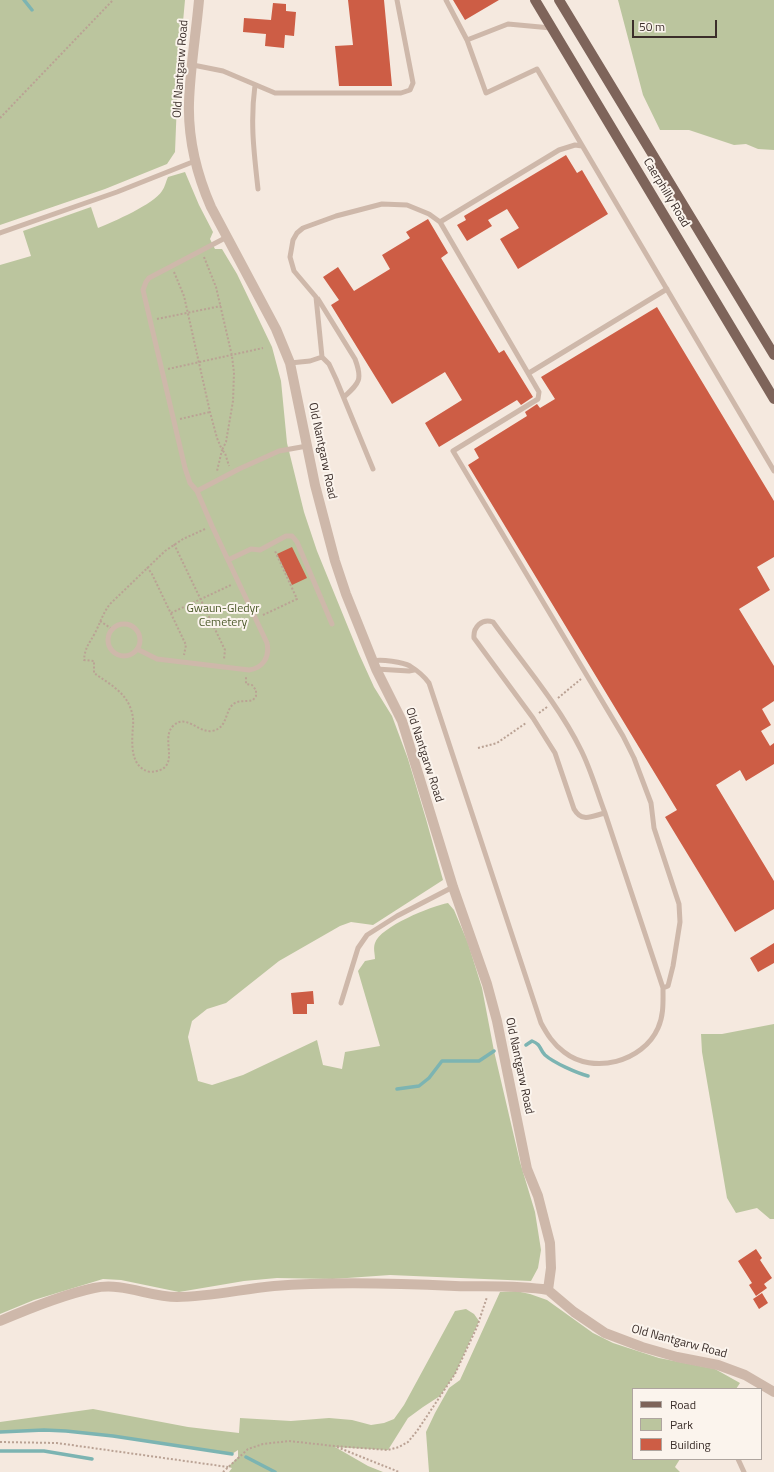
<!DOCTYPE html>
<style>
body{margin:0}
#map{position:relative;width:774px;height:1472px;overflow:hidden;background:#f5e9df;font-family:"Titillium Web",sans-serif}
canvas{display:block}
.legend{position:absolute;left:632px;top:1388px;width:130px;height:72px;box-sizing:border-box;background:#fbf4ed;border:1px solid #aea59f;margin:0;padding:5px 7px;list-style:none;font-size:12px;color:#3b2e2a}
.legend li{display:flex;align-items:center;gap:8px;height:20px}
.legend b{width:20px;border:1px solid #aea59f}
.scale{position:absolute;left:632px;top:20px;width:85px;height:18px;box-sizing:border-box;border:2px solid #3b2e2a;border-top:0;padding-left:5px;font-size:12px;line-height:14px;white-space:nowrap;color:#3b2e2a;-webkit-text-stroke:3px #fbf4ed;paint-order:stroke}
</style>
<div id="map">
<canvas width="774" height="1472"></canvas>
<ul class="legend">
<li><b style="height:5px;background:#7e645a"></b>Road</li>
<li><b style="height:11px;background:#bbc59e"></b>Park</li>
<li><b style="height:11px;background:#cd5d45"></b>Building</li>
</ul>
<div class="scale">50 m</div>
</div>
<script>
const c = document.querySelector('canvas').getContext('2d');
c.lineJoin = 'round';
function fillPath(path, color) {
  c.fillStyle = color;
  c.fill(path, 'evenodd');
}
function strokePath(path, color, width, dash) {
  c.strokeStyle = color;
  c.lineWidth = width;
  c.lineCap = dash ? 'butt' : 'round';
  c.setLineDash(dash || []);
  c.stroke(path);
}
function label(font, color, halo, rows, align = 'center') {
  c.font = font + ' "Titillium Web",sans-serif';
  c.lineWidth = 4;
  c.setLineDash([]);
  c.textBaseline = 'middle';
  c.strokeStyle = halo;
  c.fillStyle = color;
  for (const [text, x, y, turn = 0] of rows) {
    c.save();
    c.translate(x, y);
    c.rotate((+turn || 0) * Math.PI / 180);
    c.textAlign = isNaN(turn) ? turn : align;
    if (halo) c.strokeText(text, 0, 0);
    c.fillText(text, 0, 0);
    c.restore();
  }
}
const green = new Path2D(`
 M0 0H185L178 76 175 152 167 164 105 189 0 225Z
 M618 0H774V150L758 149 746 144 734 145 689 130H660L643 95Z
 M185 172 199 205 213 232 210 239 215 249H222L237 274 272 347 281 381 287 443 304 512 317 551 359 654 374 687 392 716 408 759 426 819 443 880 373 925 351 922 340 926 279 961 226 1003 207 1009 192 1021 188 1037 198 1081 212 1085 243 1075 317 1040 323 1065 342 1069 345 1052 380 1046 358 971 365 961 375 959C375 954 373 948 375 943 380 927 431 906 448 903L454 910 468 943 482 988 494 1051 520 1162 535 1212 541 1250 538 1268 531 1281 390 1275 333 1279 277 1278 244 1281 179 1292 121 1280 103 1279 34 1300 0 1314V265L31 256 23 231 91 207 98 228C113 222 154 204 162 191 165 187 166 181 168 177Z
 M774 1024V1219H770L757 1208 736 1213 727 1198 702 1052 701 1034H722Z
 M516 1291 530 1294 547 1300 593 1333 613 1343 659 1358 715 1369 740 1383 736 1389H633V1459H680L675 1467 680 1472H429L426 1432 435 1413 449 1388 460 1380 500 1292Z
 M466 1309 474 1314 479 1321 455 1374 440 1396 423 1407 408 1418 388 1450 335 1447 368 1466 383 1472H229L232 1468 228 1467 238 1457V1450L232 1454 113 1436 66 1431 44 1430 0 1432V1422L93 1409 188 1427 239 1433 240 1418 291 1421 329 1418 352 1420 371 1425 384 1423 394 1419 404 1405 455 1311Z`);
const stream = new Path2D(`
 M24 0 32 10
 M526 1045 532 1041C542 1045 539 1049 545 1055 554 1063 577 1073 588 1076
 M397 1089 419 1086 429 1078 442 1061H479L494 1051
 M0 1432 44 1430 66 1431 113 1436 232 1454
 M0 1451H44L92 1459
 M246 1457 275 1472`);
const building = new Path2D(`
 M348 0H384L392 86H339L335 46 353 45Z
 M453 0H499L465 20Z
 M273 3 286 4V11L296 12 294 36 285 35 284 48 265 46 266 34 243 32 244 18 271 20Z
 M566 155 577 173 582 170 608 214 518 269 500 239 519 228 507 209 488 220 492 226 467 241 457 225 466 220 464 216Z
 M428 219 448 253 441 258 499 353 504 350 533 397 521 405 517 400 439 447 425 423 462 400 445 372 392 404 331 305 339 300 323 277 338 267 354 291 390 269 382 255 410 238 406 232Z
 M657 307 774 501V557L757 567 770 590 739 609 774 666V701L762 709 771 725 761 731 770 746 774 743V764L746 781 740 770 716 785 774 881V909L735 932 665 817 677 810 468 465 479 458 474 449 527 416 525 412 537 404 540 408 555 399 541 377Z
 M292 547 307 578 292 585 277 554Z
 M774 943V963L758 972 750 958Z
 M313 991 314 1004H307V1014H293L291 993Z
 M756 1249 762 1258 760 1260 772 1278 764 1284 767 1288 756 1296 749 1285 752 1283 738 1261Z
 M762 1293 768 1303 759 1309 753 1299Z`);
const path = new Path2D(`
 M0 118 113 0
 M204 257 216 287 232 356 234 373 233 401 226 442 222 450 225 453 229 466
 M174 272 184 296 210 412 217 438 222 450 217 471
 M157 319 221 306
 M168 369 263 348
 M180 419 210 412
 M205 529 183 539 165 551 110 604C103 613 100 623 95 633 89 644 85 647 84 660L94 661V673C105 681 120 689 127 701 131 707 134 717 133 725 132 742 129 767 150 772 184 770 159 740 173 726 186 713 198 733 212 731 229 728 224 709 235 703 240 700 247 702 253 700L256 696V690L252 685 246 684V677
 M174 544 225 650 224 659
 M147 567 152 574 186 645 184 655
 M171 613 231 585
 M263 615 297 599 275 551
 M100 621 112 629
 M558 698 581 679
 M539 713 547 707
 M478 748 497 743 526 723
 M0 1442 57 1443 228 1467
 M337 1447 399 1472
 M223 1472 248 1449 263 1444 289 1441 334 1446 388 1450 399 1447 408 1442 417 1431 455 1374 477 1327 487 1297`);
const lane = new Path2D(`
 M446 0 467 40 508 24 551 28
 M467 40 486 93 537 69 774 471
 M193 65 223 71 275 93H401L410 90 413 83 397 0
 M255 85C250 123 254 152 258 189
 M440 222 559 150 575 145 582 146
 M0 233 117 192 195 161
 M318 299 355 359C363 380 359 383 344 397
 M322 357 329 364 336 379 373 469
 M290 363 310 361 322 357 316 297 294 271 290 257 293 240 297 233 303 228 336 216 382 204 407 205 429 214 440 222 539 392 538 399 453 451 623 736 634 758 651 803 654 828 679 904 680 922 673 966 668 986 663 988
 M529 373 667 289
 M197 491 239 469 279 451 307 446
 M228 560 251 549 260 550 286 536H292L297 542 332 624
 M108 640a16 16 0 1 1 32 0a16 16 0 1 1-32 0Z
 M137 649 157 659 249 670C263 668 270 657 267 643L212 526 197 491 190 483 185 468 143 290 146 282 149 278 227 237
 M373 661C381 659 403 662 410 666 418 671 424 676 429 683L541 1023C547 1034 553 1044 564 1052 593 1075 643 1062 658 1028 664 1015 663 1001 663 988L605 813C592 816 582 823 574 809L555 753 533 718 474 638C473 627 482 618 493 622 522 662 559 705 581 750 591 770 597 792 605 813
 M376 669 409 671 414 670
 M341 1003 358 948 367 935 397 916 453 887
 M738 1459 744 1472`);
const street = new Path2D(`
 M199 0C196 34 190 69 189 103 188 139 197 175 211 207L276 329 290 363 315 485 335 561 346 594 376 669 402 721 453 887 487 984 497 1021 527 1169 538 1196 550 1243 551 1268 548 1290 574 1312 605 1333 642 1347 677 1357 718 1365 745 1375 774 1392
 M0 1321C30 1308 62 1295 94 1288 123 1282 149 1297 177 1297 209 1297 242 1289 274 1286 333 1281 395 1283 455 1286 486 1287 517 1285 548 1290`);
const primary = new Path2D(`
 M535 0 774 399
 M559 0 774 355`);
const streetNames = [
 ["Old Nantgarw Road",181,69,-86],
 ["Caerphilly Road",666,193,59],
 ["Old Nantgarw Road",322,451,78],
 ["Old Nantgarw Road",424,755,72],
 ["Old Nantgarw Road",519,1066,78],
 ["Old Nantgarw Road",679,1342,15]
];
const parkNames = [
 ["Gwaun-Gledyr",223,609],
 ["Cemetery",223,623]
];
fillPath(green, '#bbc59e');
strokePath(stream, '#7cb4b2', 3.5);
fillPath(building, '#cd5d45');
strokePath(path, '#baa294', 2, [2, 2]);
strokePath(lane, '#ceb8aa', 5);
strokePath(street, '#ceb8aa', 10);
strokePath(primary, '#7e645a', 10);
label('12px', '#3b2e2a', '#fbf4ed', streetNames);
label('12px', '#4d5b2c', '#fbf4ed', parkNames);
</script>
